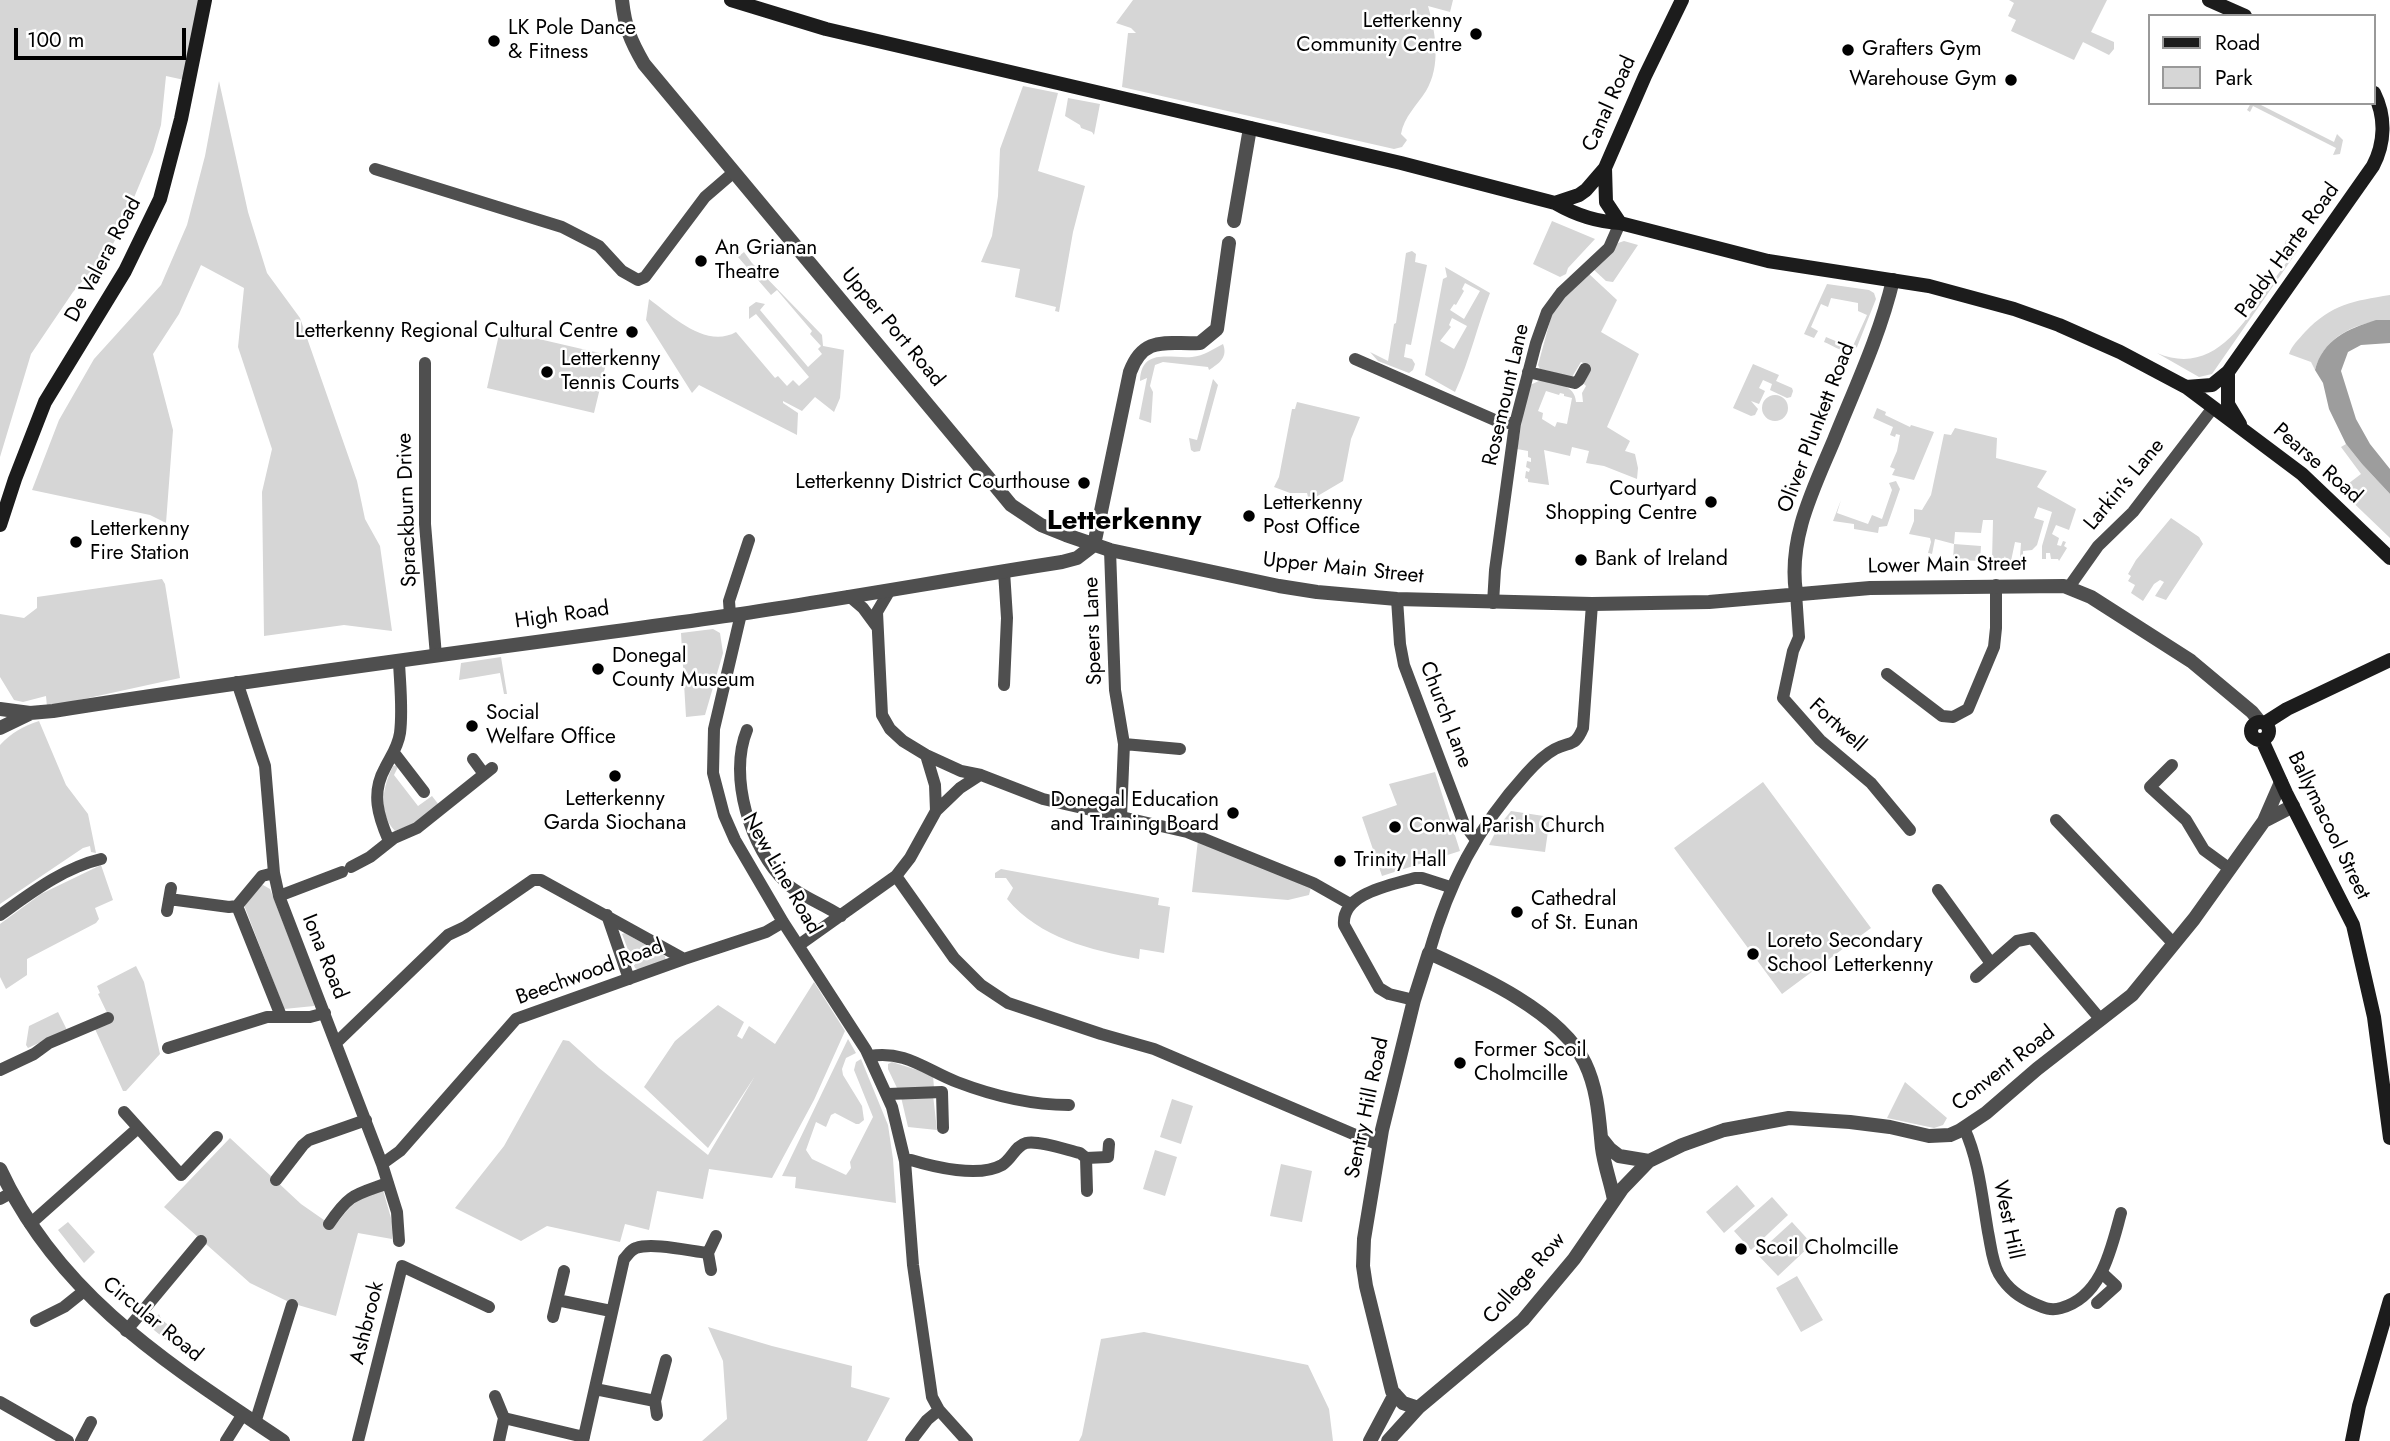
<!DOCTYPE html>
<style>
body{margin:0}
#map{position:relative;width:2390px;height:1441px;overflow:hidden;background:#fff;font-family:Jost,sans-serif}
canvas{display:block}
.legend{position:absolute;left:2148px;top:14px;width:228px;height:91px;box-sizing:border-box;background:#fff;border:2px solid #999;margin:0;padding:9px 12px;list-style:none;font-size:21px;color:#000}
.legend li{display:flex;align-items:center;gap:14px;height:35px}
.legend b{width:35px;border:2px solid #999}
.scale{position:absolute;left:14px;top:28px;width:172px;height:32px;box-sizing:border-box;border:4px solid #000;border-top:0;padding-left:9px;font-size:21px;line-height:24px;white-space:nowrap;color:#000;-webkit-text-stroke:5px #fff;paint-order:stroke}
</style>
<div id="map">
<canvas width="2390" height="1441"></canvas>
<ul class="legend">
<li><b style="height:9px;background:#1c1c1c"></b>Road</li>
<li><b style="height:19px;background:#d6d6d6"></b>Park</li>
</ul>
<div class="scale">100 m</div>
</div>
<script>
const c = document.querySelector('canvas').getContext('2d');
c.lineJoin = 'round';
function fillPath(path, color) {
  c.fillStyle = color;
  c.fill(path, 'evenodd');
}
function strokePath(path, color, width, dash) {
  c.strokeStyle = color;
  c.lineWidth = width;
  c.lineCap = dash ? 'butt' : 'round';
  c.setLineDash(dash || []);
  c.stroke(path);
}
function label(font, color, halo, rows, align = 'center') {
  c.font = font + ' Jost,sans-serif';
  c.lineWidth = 5;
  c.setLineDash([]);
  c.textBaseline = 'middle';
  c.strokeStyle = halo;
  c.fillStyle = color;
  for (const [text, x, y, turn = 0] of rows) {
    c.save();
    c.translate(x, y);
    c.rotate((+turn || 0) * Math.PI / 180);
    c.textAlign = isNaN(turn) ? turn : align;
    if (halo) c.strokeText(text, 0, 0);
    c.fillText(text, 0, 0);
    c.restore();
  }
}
const green = new Path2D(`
 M0 0H205L189 81 166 76 161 125 153 152 123 224 111 248 73 292 31 354 0 457Z
 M1133 0H1453L1450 12 1428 6C1436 33 1441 66 1426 91 1417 105 1404 117 1401 134L1407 140 1402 147 1394 149 1122 87 1128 33H1136L1131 28 1116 23Z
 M2009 0H2107L2091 32 2114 42V49L2109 55 2083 42 2074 60 2011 31 2016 20 2008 16 2014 3Z
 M219 81 248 212 267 273 300 318 357 481 365 519 380 546 392 631 344 625 264 636 262 492 272 449 238 347 244 288 201 265 179 314 153 354 173 430 166 523 150 515 32 490 59 420 94 359 161 285 187 225 205 156Z
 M1023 86 1058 93 1038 171 1085 186 1073 232 1059 312 1055 311 1056 307 1015 297 1020 269 981 262 992 236 998 196 1000 149Z
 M1068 98 1100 104 1094 135 1092 132 1081 128 1080 125 1065 116Z
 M2251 103H2257L2334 142 2337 134 2343 140 2340 154 2333 155 2336 148 2253 106 2250 112 2247 110Z
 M1552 221 1595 239 1568 268 1566 274 1560 277 1533 264Z
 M2286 240 2298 250 2212 374 2199 377 2157 353C2209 375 2239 331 2264 294L2254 289 2260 280 2271 284 2291 256 2283 250Z
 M1624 241 1638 245 1613 282 1606 281 1593 269 1618 243Z
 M1412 251 1416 254 1415 262 1427 265 1411 345 1406 344 1404 357 1412 359 1415 364 1413 370 1409 373 1378 361 1370 352 1388 361 1394 324 1396 323 1406 253Z
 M744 252 752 263 822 335 823 346 844 350 840 398 834 412 815 397 802 411 783 401V403L798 413 797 435 699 385 692 393 646 320 649 299C672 316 706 349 736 332L775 378 778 376 787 386 793 380 799 386 809 377 756 314 749 319V307L756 302 765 304 760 310 808 367 822 354 818 349 821 346 810 334 812 331 777 290 771 295 738 257Z
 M1445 267 1490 293C1477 326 1470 360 1455 392L1425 375 1443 279 1447 277ZM1465 283 1480 291 1464 319 1450 310 1454 304 1456 305 1464 291 1462 289ZM1452 318 1467 326 1454 349 1440 341 1451 327 1449 325Z
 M1588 273 1617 300 1601 332 1639 354 1607 427 1630 441 1625 451 1635 454 1638 468 1637 479 1604 466 1586 463 1589 451 1572 447 1570 456 1544 450 1549 485 1528 482V479L1525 478 1526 471 1529 472 1530 469 1526 467 1527 461 1531 462V458L1528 457V451L1517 449 1528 386 1541 380C1556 384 1575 384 1576 402H1583L1582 393 1586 386 1584 384 1591 367 1581 362 1572 377 1540 369 1538 365 1553 310ZM1546 391 1559 395 1560 393 1564 394V396L1572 398 1567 424 1557 422 1555 427 1542 419 1543 413 1538 411Z
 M1827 284 1869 290 1874 293 1876 299 1857 347C1846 356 1836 347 1824 342L1826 337 1852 348 1867 315 1858 311V303L1831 298 1828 307 1821 304 1811 327 1818 331 1814 338 1804 334Z
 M2390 295V320C2358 321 2324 336 2315 370L2311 362 2289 354C2292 345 2299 339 2305 332 2332 304 2353 301 2390 295Z
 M500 330 608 355 594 413 487 388Z
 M1223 344C1228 357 1220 363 1209 370L1208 367 1163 362 1155 365 1150 386 1153 392 1151 423 1139 419 1147 378 1140 381C1141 347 1171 359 1192 357 1204 356 1213 349 1223 344Z
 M1753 364 1779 375 1776 381 1792 388 1793 391 1791 397 1787 398 1770 390 1772 384 1763 380 1759 388 1765 391 1759 404 1751 401 1758 409 1755 415 1751 416 1733 408Z
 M1213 379 1218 385 1200 451 1194 452 1191 450 1189 438 1197 440Z
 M1762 408a13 13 0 1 1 26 0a13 13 0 1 1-26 0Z
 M1297 402 1360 417 1351 439 1343 481 1309 501 1307 493H1290L1274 487 1279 477 1292 409H1295Z
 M1877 408 1886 412 1885 415 1910 427 1911 425 1934 432 1914 480 1892 475 1895 469 1890 467 1897 451 1900 435 1896 434 1895 437 1890 435 1893 427 1873 418Z
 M1955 428 1997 438 1996 458 2047 471 2037 487 2076 509 2069 530 2056 525 2052 534 2059 538 2057 545 2061 546 2063 541 2066 542 2064 546 2067 548 2059 561 2058 559H2051L2050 553H2046V559H2042V546L2052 512 2038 507 2034 518 2044 521 2037 545 2032 550 2023 551V557H2020L2021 543 2015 542 2011 561H2006L2005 556 2003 561H1992L1993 520H1983L1981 533 1955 532 1954 544 1981 546 1980 561 1953 560 1954 544 1935 539 1932 554 1928 553 1931 542 1930 538 1909 534 1914 521V509L1922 510 1931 495 1944 434 1951 435Z
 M2346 444 2362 464 2390 494V538L2340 490 2361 474 2341 447Z
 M1896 481 1900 489 1887 526 1879 527 1878 533 1854 529V524L1833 521 1841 500 1837 513 1868 524 1872 515 1882 519 1892 490 1889 483Z
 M2171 518 2199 537 2203 544 2166 600 2155 596 2164 582 2160 580 2154 584 2143 601 2131 593 2135 585 2128 581 2131 576 2128 574 2136 560Z
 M162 579 165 584 180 678 47 707 46 696 23 702 14 700 0 677V614L24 618 37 608V597Z
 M713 629 720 633 723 653 705 715 686 717 681 633Z
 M501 657 507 694H504L500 673 459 680 461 663Z
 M39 721 66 785 88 814 96 853 91 852 90 846 83 848 0 904V745C11 733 23 726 39 721Z
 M397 765 398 767 394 775 418 806 432 796 439 805 416 823 395 831C377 812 383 787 393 766Z
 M1435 772 1460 851 1382 876 1362 817 1397 805 1389 784Z
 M1763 782 1871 928 1782 994 1674 848Z
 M1511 811 1550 817 1545 852 1489 845 1498 827Z
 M1198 840 1311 887 1309 895 1288 900 1192 892Z
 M101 865 113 900 95 908 99 919 96 923 27 959V975L6 989 0 977V924L41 894Z
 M1001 869 1159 898 1158 905 1170 907 1164 953 1140 949 1139 959C1090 950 1040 938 1007 899L1013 888 1006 878H995V873Z
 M263 885 270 889 314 1002V1006L284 1009 244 905 257 887Z
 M625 933 665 956 666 961 639 970 635 968 622 934Z
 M136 966 144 982 160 1054 126 1091H123L95 1029 111 1021 98 994 100 993 97 986Z
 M814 982 845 1031 814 1100 772 1178 709 1169 703 1199 657 1191 649 1230 625 1224 620 1242 547 1226 521 1241 455 1208 504 1146 563 1040 569 1041 599 1068 708 1155 755 1076 708 1148 644 1087 675 1041 718 1005 744 1022 737 1036 742 1039 749 1026 775 1044Z
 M58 1012 67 1030 28 1048 26 1045 29 1026Z
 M848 1039 856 1053 846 1058 842 1069 843 1075 862 1106 864 1120 859 1124H856L835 1113 831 1115 826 1127 816 1122 806 1150 812 1159 846 1175 851 1168 850 1162 873 1117 854 1070 856 1062 861 1059 888 1125 893 1159 896 1203 795 1188 796 1177 782 1176Z
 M892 1062 933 1075 934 1088H897L888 1069V1064Z
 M1905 1082 1947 1118 1943 1125 1934 1128 1887 1118Z
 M933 1095 937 1130 908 1127 901 1097Z
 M1172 1099 1193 1106 1181 1144 1160 1137Z
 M230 1138 301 1204 334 1227C350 1206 357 1197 383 1190L393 1225 392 1239 358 1233 336 1316 291 1303 250 1283 164 1207Z
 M1155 1150 1177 1157 1165 1196 1143 1189Z
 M1281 1164 1312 1171 1302 1222 1270 1216Z
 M1737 1185 1755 1206 1724 1233 1706 1212Z
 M1772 1197 1788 1215 1751 1250 1734 1231Z
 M68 1222 95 1252 84 1263 58 1230Z
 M1792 1222 1812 1244 1778 1276 1757 1254Z
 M1797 1276 1823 1320 1801 1332 1776 1288Z
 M159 1314 161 1319 183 1337 181 1352 149 1326Z
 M708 1327 772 1346 852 1366 851 1387 890 1398 867 1441H702L727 1419 723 1361Z
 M1144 1332 1308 1365 1329 1409 1333 1441H1079L1082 1435 1101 1339Z`);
const water = new Path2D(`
 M2376 320H2390V343L2361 345 2348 352 2341 371 2356 419 2370 444 2390 469V494L2362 464 2346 444 2329 409 2323 383 2315 370C2323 339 2348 329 2376 320Z`);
const minor = new Path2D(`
 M375 169 562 227 599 246 622 271 638 280 645 277 705 197 734 172
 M1355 359 1497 421 1515 424
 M425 363V524L436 656
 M1528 372 1575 383 1579 380 1585 369
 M1110 550 1115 690 1124 744 1121 817
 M1004 571 1007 618 1004 685
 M2069 587 2098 546 2133 512 2212 409
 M890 590 877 612 882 715 890 729 903 741 926 755 961 771 981 775 1043 799 1187 832 1313 883 1350 904
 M1796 593 1799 637 1793 651 1783 698 1820 740 1871 783 1910 830
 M849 596 863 608 877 627
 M1397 599 1400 644 1404 665 1464 824 1476 840
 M1493 603 1495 570 1515 424 1536 343 1547 312 1561 293 1609 248 1620 223
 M741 614 714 729 713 773 724 815 735 840 783 922 866 1050 892 1107 905 1161 913 1265 932 1397 939 1410 967 1441
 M730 615 729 601 749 540
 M1887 674 1942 716 1953 717 1968 709 1994 647 1996 628V585
 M237 682 265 766 274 873 279 896 382 1164 397 1212 399 1241
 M747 730C728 776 750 849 786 883 798 895 825 905 841 916
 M1124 744 1180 749
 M394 753 424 792
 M926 755 935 785 936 811
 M473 759 484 774
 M2172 765 2150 787 2186 820 2204 850 2230 869
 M2056 820 2174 944
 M389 841C378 816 371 793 385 768 391 756 398 747 400 733 403 710 400 685 399 662
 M351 867 370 857 394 838 417 828 492 768
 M274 873 262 876 237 906 281 1016
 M896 876 954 958 981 985 1008 1003 1101 1034 1154 1049 1379 1145
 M1938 890 1990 962
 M279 896 342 872
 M169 899 229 907 237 906
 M167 911 171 888
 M0 915C31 893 63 868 101 859
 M607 915 629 979
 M799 945 896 876 910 858 936 811 960 788 980 775
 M1429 953C1449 883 1477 828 1526 774 1534 765 1544 755 1555 749 1571 741 1575 747 1583 728L1592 604
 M1976 977 2017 941 2032 938 2101 1020
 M1414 1000 1389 994 1379 988 1344 925C1341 893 1392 885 1415 878H1422L1450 887
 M337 1042 448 935 465 927 533 880H541L684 959
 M168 1048 267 1017H310L325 1013
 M870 1056C905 1050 926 1070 957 1082 991 1095 1032 1105 1069 1105
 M0 1070 34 1054 49 1043 108 1018
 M888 1094 942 1092 943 1128
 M124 1112 181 1175 217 1137
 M1964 1128C1979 1160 1982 1197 1988 1232 1991 1246 1992 1262 1999 1274 2008 1289 2019 1297 2035 1304 2044 1308 2051 1311 2061 1308 2102 1297 2111 1249 2121 1213
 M1086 1158 1108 1157 1109 1144
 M905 1161 911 1160C934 1167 979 1178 1002 1165 1012 1159 1015 1146 1026 1143 1038 1140 1067 1150 1080 1153L1086 1158 1087 1191
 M382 1164 400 1151 516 1019 684 959 766 932 783 922
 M276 1180 303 1145 309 1140 366 1120
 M0 1199 11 1193
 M30 1224 138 1128
 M329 1224C350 1193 355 1195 388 1183
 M711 1270 708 1253 716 1236
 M557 1300 611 1311
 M2097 1303 2116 1286 2102 1273
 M553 1317 564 1271
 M36 1321 64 1307 84 1291
 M126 1331 201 1241
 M595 1389 655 1401
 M495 1396 504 1418 499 1441
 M0 1402 68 1441
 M657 1415 655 1401 666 1360
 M504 1418 584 1437
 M255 1423 292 1305
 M81 1441 91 1422
 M226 1441 243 1414
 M358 1441 402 1266 489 1307
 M583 1441 624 1259C628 1255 630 1250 636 1248 652 1242 690 1251 708 1253
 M911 1441 927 1420 939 1410`);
const tertiary = new Path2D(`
 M622 0C625 27 630 40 644 64L973 459 1011 505 1041 525 1066 535 1110 550 1279 586 1317 592 1397 599 1592 604 1709 602 1870 588 2064 586 2091 597 2191 661 2252 712 2260 722
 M1234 221 1250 128
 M1094 545 1130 372C1144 334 1168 345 1200 343L1217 329 1229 243
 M1796 593C1788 538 1813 490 1834 440 1855 388 1880 335 1893 280
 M0 709 30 713 53 711C279 675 506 647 733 615 843 599 952 579 1062 562L1077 558 1094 545
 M0 728 29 714
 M2264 821 2293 806
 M1602 1139 1610 1149 1619 1156 1649 1161 1682 1145 1724 1130 1789 1118 1850 1122 1890 1127 1929 1136 1950 1135 1959 1131 1986 1113 2037 1069 2132 995 2194 919 2264 821 2281 782
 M0 1169C59 1297 170 1365 283 1441
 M1418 1408 1403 1403 1392 1391 1366 1286 1363 1266 1364 1239 1382 1130 1414 1000 1429 953C1478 975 1561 1012 1585 1063 1598 1090 1599 1119 1602 1148 1604 1165 1611 1183 1614 1200
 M1370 1441 1395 1394
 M1388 1441 1418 1408 1523 1320 1574 1259 1622 1189 1649 1161`);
const secondary = new Path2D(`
 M731 0 826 29 1401 163 1555 203C1574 214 1598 222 1620 223L1768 261 1929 286 2014 309 2059 325 2120 352 2186 387 2302 474 2390 558
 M2209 0 2245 16
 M1605 168 1606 202 1620 223
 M1555 203 1579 195 1586 190 1605 168 1645 76 1682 0
 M2186 387 2212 385 2228 372
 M2240 424 2228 404V372L2373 166C2385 143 2386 117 2374 93
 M0 525 15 479 45 402 125 271 160 199 181 119 205 0
 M2251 731a9 9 0 1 1 18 0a9 9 0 1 1-18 0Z
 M2265 723 2287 709 2390 660
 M2262 740 2286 793 2353 925 2374 1017 2390 1138
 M2352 1441 2359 1406 2390 1300`);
const markers = [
 [1476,34,7,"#000"],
 [494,41,7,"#000"],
 [1848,50,7,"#000"],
 [2011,80,7,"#000"],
 [701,261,7,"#000"],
 [632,332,7,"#000"],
 [547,372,7,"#000"],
 [1084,483,7,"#000"],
 [1711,502,7,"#000"],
 [1249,516,7,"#000"],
 [76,542,7,"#000"],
 [1581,560,7,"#000"],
 [598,669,7,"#000"],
 [472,726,7,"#000"],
 [615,776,7,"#000"],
 [1233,813,7,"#000"],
 [1395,827,7,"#000"],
 [1340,861,7,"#000"],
 [1517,912,7,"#000"],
 [1753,954,7,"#000"],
 [1460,1063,7,"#000"],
 [1741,1249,7,"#000"]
];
const poiNames = [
 ["Letterkenny",1462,22,"right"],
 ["Community Centre",1462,46,"right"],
 ["LK Pole Dance",508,29],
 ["& Fitness",508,53],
 ["Grafters Gym",1862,50],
 ["Warehouse Gym",1997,80,"right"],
 ["An Grianan",715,249],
 ["Theatre",715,273],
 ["Letterkenny Regional Cultural Centre",618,332,"right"],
 ["Letterkenny",561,360],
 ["Tennis Courts",561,384],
 ["Letterkenny District Courthouse",1070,483,"right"],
 ["Courtyard",1697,490,"right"],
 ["Shopping Centre",1697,514,"right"],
 ["Letterkenny",1263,504],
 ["Post Office",1263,528],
 ["Letterkenny",90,530],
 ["Fire Station",90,554],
 ["Bank of Ireland",1595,560],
 ["Donegal",612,657],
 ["County Museum",612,681],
 ["Social",486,714],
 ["Welfare Office",486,738],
 ["Letterkenny",615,800,"center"],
 ["Garda Siochana",615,824,"center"],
 ["Donegal Education",1219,801,"right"],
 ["and Training Board",1219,825,"right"],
 ["Conwal Parish Church",1409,827],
 ["Trinity Hall",1354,861],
 ["Cathedral",1531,900],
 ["of St. Eunan",1531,924],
 ["Loreto Secondary",1767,942],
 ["School Letterkenny",1767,966],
 ["Former Scoil",1474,1051],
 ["Cholmcille",1474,1075],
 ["Scoil Cholmcille",1755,1249]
];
const streetNames = [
 ["Canal Road",1610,104,-66],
 ["Paddy Harte Road",2288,251,-54],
 ["De Valera Road",104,260,-62],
 ["Upper Port Road",892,328,50],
 ["Rosemount Lane",1507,395,-77],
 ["Oliver Plunkett Road",1817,428,-69],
 ["Pearse Road",2317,464,41],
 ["Larkin's Lane",2125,485,-50],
 ["Sprackburn Drive",408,510,-92],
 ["Lower Main Street",1947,566,-1],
 ["Upper Main Street",1343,569,6],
 ["High Road",562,616,-8],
 ["Speers Lane",1094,631,-92],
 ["Church Lane",1445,715,69],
 ["Fortwell",1837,726,42],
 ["Ballymacool Street",2328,826,64],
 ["New Line Road",781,874,60],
 ["Iona Road",324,957,68],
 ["Beechwood Road",590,973,-20],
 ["Convent Road",2004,1069,-38],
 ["Sentry Hill Road",1368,1108,-78],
 ["West Hill",2007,1220,78],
 ["College Row",1525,1279,-49],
 ["Circular Road",152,1320,39],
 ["Ashbrook",368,1323,-76]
];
const districtNames = [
 ["Letterkenny",1124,522]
];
fillPath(green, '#d6d6d6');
fillPath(water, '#9d9d9d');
strokePath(minor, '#4f4f4f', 12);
strokePath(tertiary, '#4f4f4f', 14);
strokePath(secondary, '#1c1c1c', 14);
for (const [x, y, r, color] of markers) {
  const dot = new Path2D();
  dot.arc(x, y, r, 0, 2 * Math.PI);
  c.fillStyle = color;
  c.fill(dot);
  strokePath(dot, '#fff', 2.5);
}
label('21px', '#000', '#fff', poiNames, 'left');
label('21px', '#000', '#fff', streetNames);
label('bold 28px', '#000', '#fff', districtNames);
</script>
